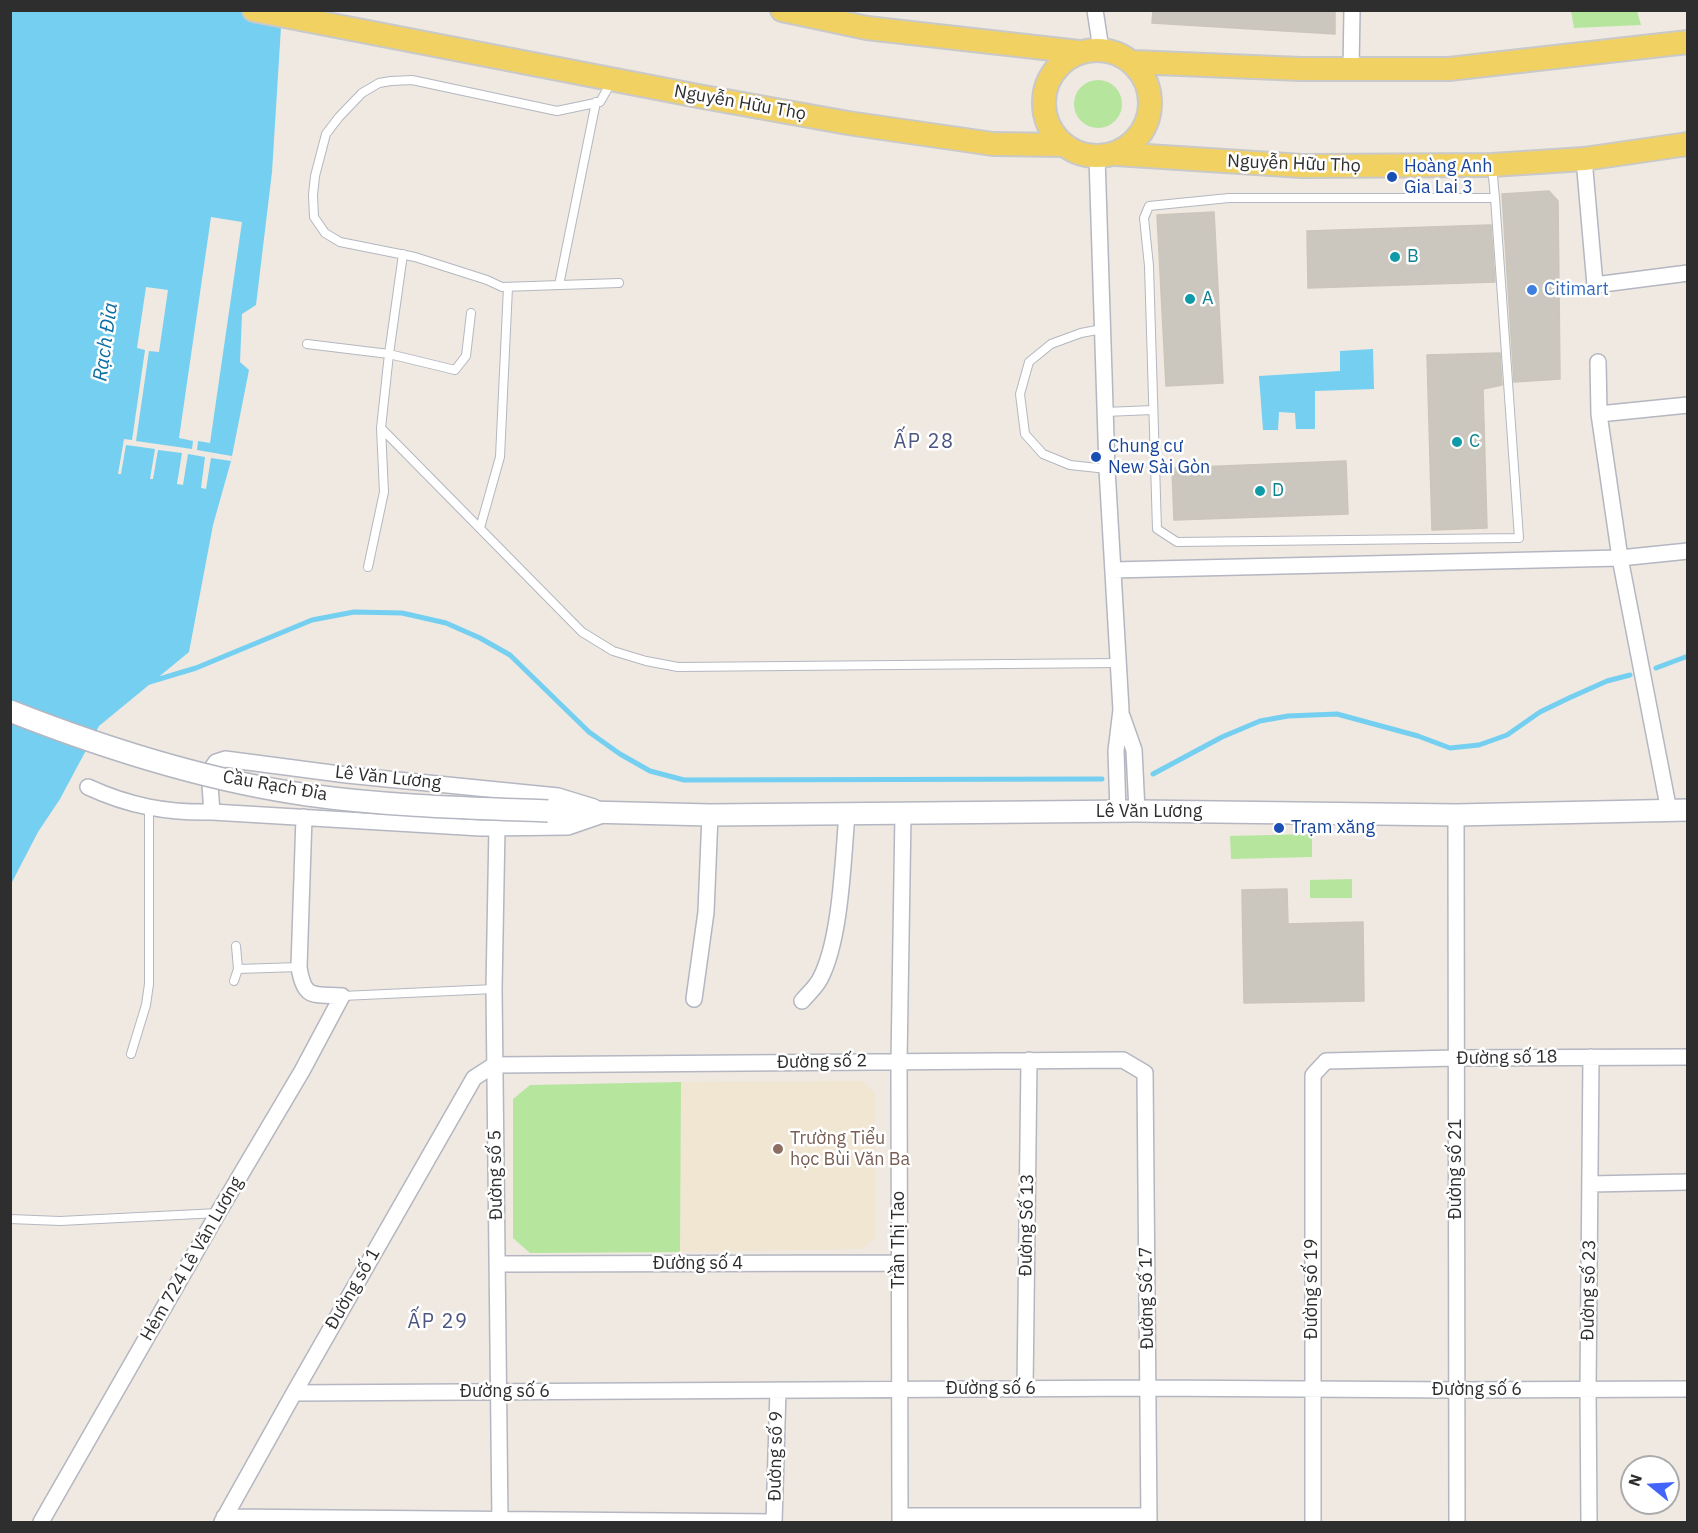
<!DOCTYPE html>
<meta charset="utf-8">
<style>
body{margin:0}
#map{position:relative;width:1698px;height:1533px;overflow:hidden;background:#efe9e1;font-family:"IBM Plex Sans",sans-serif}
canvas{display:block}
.frame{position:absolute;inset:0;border:12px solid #2e2e2e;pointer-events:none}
.north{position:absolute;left:1620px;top:1455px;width:60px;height:60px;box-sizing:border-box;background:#fff;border:2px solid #ababab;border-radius:50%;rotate:288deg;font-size:16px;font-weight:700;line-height:24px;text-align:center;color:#2e2e2e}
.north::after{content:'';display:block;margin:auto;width:21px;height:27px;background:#4264fb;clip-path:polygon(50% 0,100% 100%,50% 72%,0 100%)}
</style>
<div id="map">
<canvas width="1698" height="1533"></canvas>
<div class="frame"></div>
<div class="north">N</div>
</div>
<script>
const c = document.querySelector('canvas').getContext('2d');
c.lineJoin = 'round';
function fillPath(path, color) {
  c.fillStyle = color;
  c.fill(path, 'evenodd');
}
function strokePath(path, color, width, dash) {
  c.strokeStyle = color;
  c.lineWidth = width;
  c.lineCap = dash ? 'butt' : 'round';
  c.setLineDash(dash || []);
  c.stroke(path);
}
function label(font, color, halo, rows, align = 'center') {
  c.font = font + ' "IBM Plex Sans",sans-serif';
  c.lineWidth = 5;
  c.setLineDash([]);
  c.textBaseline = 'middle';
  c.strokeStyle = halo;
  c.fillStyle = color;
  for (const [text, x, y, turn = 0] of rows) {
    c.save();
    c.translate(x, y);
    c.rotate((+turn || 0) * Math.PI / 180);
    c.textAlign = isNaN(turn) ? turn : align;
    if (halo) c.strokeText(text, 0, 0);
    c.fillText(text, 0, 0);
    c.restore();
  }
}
const education = new Path2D(`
 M863 1081 875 1093V1238L863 1249 680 1252 681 1082Z`);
const green = new Path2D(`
 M1571 11H1637L1641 25 1574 28Z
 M1074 104a24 24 0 1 1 48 0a24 24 0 1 1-48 0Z
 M1312 834V857L1231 859 1230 836Z
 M1352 879V898H1310V880Z
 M681 1082 680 1252 530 1253 513 1238V1099L530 1085Z`);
const water = new Path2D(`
 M11 11H282L272 172 256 305 242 314 240 362 249 370 231 461 213 525 189 652 99 726 60 799 38 832 11 884Z
 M1373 349 1374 389 1315 391V429H1296L1295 413 1279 412 1278 430H1263L1259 376 1340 371V351Z`);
const pier = new Path2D(`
 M211 217 242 222 210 443 198 441 197 450 232 456 231 461 211 458 206 489 201 488 205 457 188 454 183 485 177 484 182 453 158 450 153 479H150L155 449 126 445 121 474H118L124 439 132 440 145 350 137 348 146 287 168 290 159 352 149 351 136 441 192 449 193 441 179 438Z`);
const stream = new Path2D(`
 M1656 668 1688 656
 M146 683 196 668 312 620 354 612 402 613 446 623 480 638 510 655 589 732 620 754 650 771 684 780 1102 779
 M1153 774 1222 737 1260 721 1288 716 1337 714 1418 736 1450 748 1479 745 1507 735 1540 712 1569 698 1607 681 1630 675`);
const building = new Path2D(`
 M1153 10H1335V34L1152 23Z
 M1549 191 1558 201 1560 379 1514 382 1502 194Z
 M1214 212 1223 383 1166 386 1157 215Z
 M1491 225 1495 282 1308 288 1307 231Z
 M1500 353 1502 385 1483 389 1487 528 1432 530 1427 355Z
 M1346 461 1348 514 1174 520 1172 468Z
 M1287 889 1288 924 1363 922 1364 1001 1244 1003 1242 890Z`);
const service = new Path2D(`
 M612 81 600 102 557 111 412 80 391 81 379 83 362 93 339 117 326 134 315 176 313 195 314 217 325 233 340 242 415 257 487 280 502 287 619 283
 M1492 166 1495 198 1519 538 1177 542 1157 529 1149 266 1144 218 1149 206 1229 198H1495
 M403 254 389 354 455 370 466 356 471 313
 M559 285 596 102
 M1102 329 1081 333 1051 344 1029 362 1020 394 1025 434 1043 454 1070 465 1107 469
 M307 344 389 354 381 428 582 632 613 651 646 661 678 667 1118 663
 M1105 412 1153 410
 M480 528 500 457 508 287
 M368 567 384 492 381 428
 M236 946 238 969 299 967
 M234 981 238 969
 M342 996 494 989
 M131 1054 146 1005 149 984V809
 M10 1219 60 1221 218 1213`);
const minor = new Path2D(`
 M1095 10 1101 49
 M1351 69 1352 10
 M1097 157 1107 469 1121 710 1116 751 1118 811
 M1584 159 1595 285 1688 273
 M1598 362 1599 414 1620 558 1669 811
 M1599 414 1688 405
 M1113 570 1620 558 1688 551
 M1122 716 1134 750 1137 811
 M88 787C129 806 167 813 212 812L481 828 568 827 600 816
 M212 812 209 772 216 762 225 759 347 775 558 796 594 807
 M1456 815 1457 1522
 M497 827 494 989 500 1522
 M694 999 706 912 710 815
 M802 1001C808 994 816 987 820 979 841 940 843 859 847 814
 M1590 1184 1688 1182
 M497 1264 899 1263
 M1025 1389 1029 1060
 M294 1393 1148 1388 1457 1390 1688 1389
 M900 1516H1149
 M224 1517 774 1522
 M41 1522 218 1213 302 1071 342 996C313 994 304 1000 299 967L304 817
 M222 1522 294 1393 474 1078 494 1065 1123 1060 1145 1073 1149 1522
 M774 1522 778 1390
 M900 1522 899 1062 903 814
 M1313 1522V1075L1326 1061 1456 1058 1688 1057
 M1589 1522 1588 1389 1591 1057`);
const secondary = new Path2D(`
 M548 811 710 815 1137 811 1456 815 1688 810`);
const primary = new Path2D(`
 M254 10 698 96 848 123 993 144 1064 145
 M782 10 867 28 1079 52
 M1044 103a53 53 0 1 1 106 0a53 53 0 1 1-106 0Z
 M1133 62 1301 69H1449L1688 42
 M1116 154 1302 166 1492 165 1584 159 1688 144`);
const secondaryBridge = new Path2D(`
 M10 711C104 748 208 781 308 795 387 806 468 808 548 811`);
const markers = [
 [1392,177,6,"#1a4fb4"],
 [1395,257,6,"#0f9aa8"],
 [1532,290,6,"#3f7fe0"],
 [1190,299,6,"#0f9aa8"],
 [1457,442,6,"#0f9aa8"],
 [1096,457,6,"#1a4fb4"],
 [1260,491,6,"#0f9aa8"],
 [1279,828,6,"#1a4fb4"],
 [778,1149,6,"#8d6e63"]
];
const streetNames = [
 ["Nguyễn Hữu Thọ",740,103,10],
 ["Nguyễn Hữu Thọ",1294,164,2],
 ["Lê Văn Lương",388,778,6],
 ["Cầu Rạch Đỉa",275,786,10],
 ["Lê Văn Lương",1149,812],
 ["Đường số 18",1507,1058,-1],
 ["Đường số 2",822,1062,-1],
 ["Đường số 21",1456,1169,-90],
 ["Đường số 5",496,1175,-91],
 ["Đường Số 13",1027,1225,-89],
 ["Trần Thị Tao",899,1240,-90],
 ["Hẻm 724 Lê Văn Lương",192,1259,-60],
 ["Đường số 4",698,1264],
 ["Đường số 1",353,1289,-60],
 ["Đường số 19",1312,1289,-90],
 ["Đường số 23",1589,1290,-89],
 ["Đường Số 17",1147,1298,-91],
 ["Đường số 6",991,1389],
 ["Đường số 6",1477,1390],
 ["Đường số 6",505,1392],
 ["Đường số 9",776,1456,-89]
];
const transitNames = [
 ["Hoàng Anh",1404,167],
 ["Gia Lai 3",1404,188],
 ["Chung cư",1108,447],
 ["New Sài Gòn",1108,468],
 ["Trạm xăng",1291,828]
];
const cultureNames = [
 ["B",1407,257],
 ["A",1202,299],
 ["C",1469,442],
 ["D",1272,491]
];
const shopNames = [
 ["Citimart",1544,290]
];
const educationNames = [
 ["Trường Tiểu",790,1139],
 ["học Bùi Văn Ba",790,1160]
];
const waterNames = [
 ["Rạch Đỉa",106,342,-82]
];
const neighbourhoodNames = [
 ["ẤP 28",924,442],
 ["ẤP 29",438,1322]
];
fillPath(education, '#f0e6d1');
fillPath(green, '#b6e59e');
fillPath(water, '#75cff0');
fillPath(pier, '#efe9e1');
strokePath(stream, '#75cff0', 5);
fillPath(building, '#cbc7bf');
strokePath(building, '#cbc5ba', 1.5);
strokePath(service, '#b4b7c1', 10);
strokePath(minor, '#b4b7c1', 18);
strokePath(secondary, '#b4b7c1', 24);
strokePath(primary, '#c9c9c9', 26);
strokePath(service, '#fff', 8);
strokePath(minor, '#fff', 15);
strokePath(secondary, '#fff', 21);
strokePath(primary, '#f2d163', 22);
strokePath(secondaryBridge, '#b4b7c1', 24, []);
strokePath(secondaryBridge, '#fff', 21);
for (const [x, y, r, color] of markers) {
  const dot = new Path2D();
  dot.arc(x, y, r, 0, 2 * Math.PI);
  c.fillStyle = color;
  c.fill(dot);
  strokePath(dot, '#fff', 2);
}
label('18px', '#2e2e2e', '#fff', streetNames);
label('18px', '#164399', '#fff', transitNames, 'left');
label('18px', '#0d838f', '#fff', cultureNames, 'left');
label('18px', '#366cbe', '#fff', shopNames, 'left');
label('18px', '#785e54', '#fff', educationNames, 'left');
label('italic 20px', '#0d6fa3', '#fff', waterNames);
c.letterSpacing = '1.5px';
label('20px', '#4d5680', '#fff', neighbourhoodNames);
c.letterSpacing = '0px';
</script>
